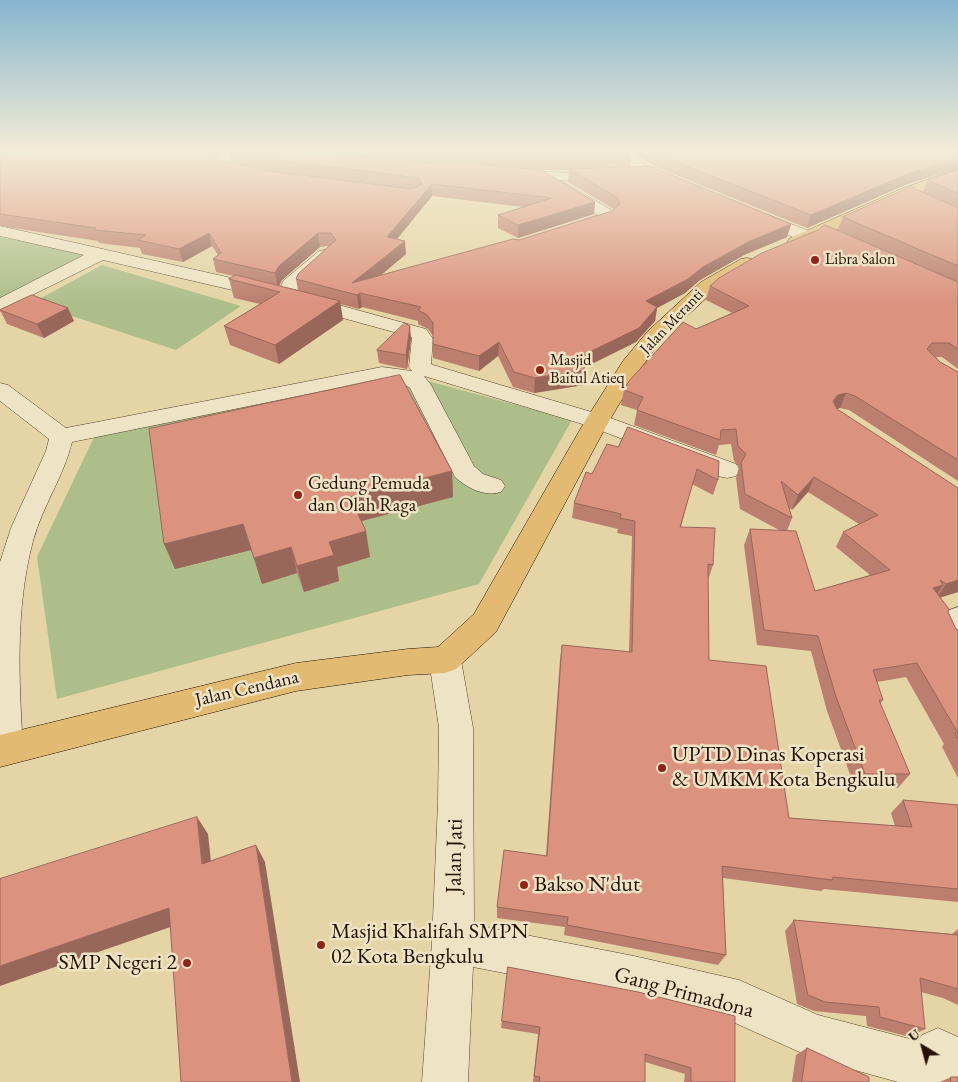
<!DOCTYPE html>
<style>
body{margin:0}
#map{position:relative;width:958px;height:1082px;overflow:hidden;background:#e5d4a5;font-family:"EB Garamond",serif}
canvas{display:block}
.north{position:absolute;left:898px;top:1022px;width:50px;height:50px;-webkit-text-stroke:4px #eee3c4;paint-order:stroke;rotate:323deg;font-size:14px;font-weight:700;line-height:20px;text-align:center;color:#241107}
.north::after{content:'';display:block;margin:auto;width:18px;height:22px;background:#241107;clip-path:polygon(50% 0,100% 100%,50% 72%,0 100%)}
</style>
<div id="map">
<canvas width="958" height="1082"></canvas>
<div class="north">U</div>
</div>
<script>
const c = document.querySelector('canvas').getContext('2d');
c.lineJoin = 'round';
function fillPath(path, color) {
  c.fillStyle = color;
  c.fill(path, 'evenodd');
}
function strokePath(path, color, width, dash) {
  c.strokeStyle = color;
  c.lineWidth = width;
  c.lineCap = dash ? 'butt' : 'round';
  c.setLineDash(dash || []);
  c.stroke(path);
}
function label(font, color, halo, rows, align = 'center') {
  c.font = font + ' "EB Garamond",serif';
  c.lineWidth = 5;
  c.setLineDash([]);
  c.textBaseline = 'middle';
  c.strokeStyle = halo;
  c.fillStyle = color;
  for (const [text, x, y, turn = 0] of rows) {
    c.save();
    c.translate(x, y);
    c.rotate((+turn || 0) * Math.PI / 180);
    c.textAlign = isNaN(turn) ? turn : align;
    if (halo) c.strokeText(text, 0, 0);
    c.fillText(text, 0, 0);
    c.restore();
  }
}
const green = new Path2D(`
 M0 237 91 255 0 300Z
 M102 265 241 306 176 350 32 303Z
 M395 372 572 420 479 584 57 699 37 557 96 433Z`);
const minor = new Path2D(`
 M227 151H244L228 164 254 170 256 173 254 176 249 177 214 169 211 164Z
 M609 151H626L646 165 677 178 679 181 677 184C662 188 620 164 609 151Z
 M516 170 572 173 605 171 610 172 612 175 610 178 605 179 572 181 511 177 509 174 511 171Z
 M563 182 615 212 617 215C610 226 584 234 572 230L570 227 572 224 598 215 558 190 555 187 558 184Z
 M756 210 814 233 816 237 814 241H802L750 218 748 215 750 212Z
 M0 226 267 286 274 288 276 292 274 296 267 298 103 260 0 311V298L84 255 0 236Z
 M325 250 331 251 334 255 331 259 299 287 293 301 286 303 279 301 277 297 283 281 319 251Z
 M306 296 426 329 433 339 431 364 433 365 605 416 736 464 740 470 736 476 727 478 718 476 589 426 424 376 431 385 474 466 483 474 501 480 505 486 501 492C484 497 467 488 455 477L410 388 399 381 382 379 72 442C64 476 42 507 33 541 15 609 19 680 23 749L18 760 6 765 0 763V562L11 528 46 451 49 439 0 401V383L8 385 66 428 382 367 412 371 409 367 412 337 299 306 296 302 299 298Z
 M958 607V646L947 643 939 626 947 611Z
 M445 647 456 651 461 660 473 728 474 925 634 956 739 980 818 1015 918 1041 922 1035 938 1028 958 1037V1082L947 1079 945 1082H898L815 1059 735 1023 634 998 473 967 468 1082H422L432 942 438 803 439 728 429 660 434 651Z`);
const major = new Path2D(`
 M958 169V178L911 195 802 246H790L787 242 790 238 901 189Z
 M747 258 753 259 756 263 753 267 715 290 661 340 641 368 609 421 496 632 456 669 445 673 408 675 296 691 0 767V735L296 663 408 649 438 647 474 614 585 421 623 361 647 332 701 282 741 259Z`);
const wall = new Path2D(`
 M0 151H224L214 159 232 163 230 151 406 161 318 151H625L631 156 630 167 791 224 787 237 744 255 700 280 685 293 657 308 655 321 636 342 584 368V385L534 393 513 387 498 356 479 371 433 358V336L428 329 418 324V321L362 307 359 309 340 304 343 320 279 364 230 345 224 326 260 304 234 298 229 279 234 276 216 272 213 259 218 255 212 246 183 262 142 254 140 248 99 243 98 241 0 226ZM541 170H569L568 182 614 209 612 211 519 240 380 276 406 254 397 239 432 196 523 207 498 215V228L518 238 594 214 595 202ZM329 246 296 279 298 290 279 286 282 280 320 247Z
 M630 151H958V168L905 185 807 228 656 167Z
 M958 170V369L942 357H936L940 362 958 372V481L849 410 840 408 837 409 958 592 940 597 956 629 958 630V778L942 747 944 744 906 677 877 682 883 700 880 704 910 774 898 788H855L827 711 811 651 757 645 744 545 750 529 781 531 740 509 736 478 739 467 734 461 731 444 719 445 716 455 634 425 637 410 621 405 624 390 696 329 732 313 706 300 710 286 878 248 838 230 843 217 923 192 928 180ZM808 492 859 524 843 532 836 547 870 575 815 591 787 531 792 518 789 508 792 510Z
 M0 310 74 321 44 338 7 324Z
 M411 339 407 369 379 363 377 350Z
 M628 427 718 480 713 495 692 484 681 527 713 565 708 580 709 660 789 818 895 826 891 813 903 800 958 805V902L824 889 821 891 723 878 726 955 718 965 564 935 565 927 497 918V907L546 855 560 659 562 645 629 652 632 536 617 533 618 529 572 518 574 503 592 474 618 447Z
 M452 471 453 497 361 521 370 557 337 567 339 581 304 592 297 573 262 584 251 550 175 569Z
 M794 920 952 934 958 929V1005L943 998 921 992 925 1029 910 1037 867 1026 866 1016 814 1011 797 1004 785 931Z
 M508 967 735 1082H684L685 1074 645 1062V1082H533L538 1034 501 1028Z
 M807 1048 869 1082H792L796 1055Z
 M951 1077 958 1082H940Z`);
const shadedWall = new Path2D(`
 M0 151H25L0 156Z
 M207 151H224L210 163Z
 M958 158V168L905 185 807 228 811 215 910 173Z
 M432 184V196L388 250 387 237Z
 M595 202 594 214 518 238V225Z
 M791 224 787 237 744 255 700 280 685 293 657 308 655 321 636 342 577 371 585 370 584 385 534 393 535 378 577 358 646 301 703 267 748 242Z
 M209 233 212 246 183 262 179 249Z
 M318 233 320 247 282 280 278 287 275 273 279 266Z
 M405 241 406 254 357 295 352 283Z
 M360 293 362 307 359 309 357 295Z
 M340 301 343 320 279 364 275 345Z
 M68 308 74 321 44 338 37 324Z
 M410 326 411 339 407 369 406 355Z
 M499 342 498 356 479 371V356Z
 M846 393 840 408 832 410 833 401 838 395Z
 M452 471 453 497 354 523 350 497Z
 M814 477 808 492 792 510 798 495Z
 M243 524 251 550 175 569 164 544Z
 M366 531 370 557 337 567 339 581 304 592 297 566 329 542Z
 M291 547 297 573 262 584 254 558Z
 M958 580V592L936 599 946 584Z
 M943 585 933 600V588Z
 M197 817 208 834 213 880 202 864Z
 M256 845 265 862 300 1082H292Z
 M169 908 182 923 0 986V966Z`);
const building = new Path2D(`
 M23 151H207L211 159 269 171 412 189 422 184 419 178 270 159 231 151H311L436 164H474L541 170 595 202 518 225 498 215 552 198 432 184 387 237 405 241 352 283 513 239 519 240 612 211 620 204 618 198 569 169 650 166 791 224 748 242 703 267 688 279 646 301 657 307 639 328 577 358 585 370 535 378 514 372 499 342 479 356 433 344V323L427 315 418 310 421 307 360 293 357 295 296 279 298 274 336 240 331 233H318L279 266 275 273 213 259 221 253 209 233 179 249 138 240 146 235 94 230 96 228 0 214V155Z
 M429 151H625L631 156 596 158H546L474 152H437Z
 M651 151H958V158L910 173 811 215 658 155Z
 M958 170V194L928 180Z
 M911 187 958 208V266L843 217Z
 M825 225 958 282V349L949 343H932L927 349 940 362 958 372V460L855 396 846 393 838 395 833 401 837 409 958 488V580L946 584 940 580 943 585 933 588 949 609 948 612 956 629 958 630V739L955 733H958L917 663 873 670 883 700H879L910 774H865L836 697 818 636 764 630 750 529 796 531 815 591 890 570 843 532 878 515 814 477 798 495 781 481 792 518 745 494 741 463 746 454 738 446 736 429 721 430 720 440 637 410 643 397 624 390 629 381 683 322 696 329 749 306 710 286 719 278 762 253 818 230Z
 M236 275 340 301 275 345 224 326 280 292 229 279Z
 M32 295 68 308 37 324 0 310Z
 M405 323 410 326 406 355 377 350Z
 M400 375 452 471 350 497 366 531 329 542 334 555 297 566 291 547 254 558 243 524 164 544 149 429Z
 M628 427 719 461 718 480 697 469 680 527 715 528 713 565 708 564 709 660 766 666 789 818 912 827 903 800 958 805V889L833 877 832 880 722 866 726 955 567 925 568 917 497 907 504 850 547 856 562 645 632 652 635 521 620 518 621 514 574 503 586 472 592 474 607 444 618 447Z
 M197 817 202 864 256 845 292 1082H181L169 908 0 966V879Z
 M794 920 958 935V989L920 978 925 1029 880 1017 879 1007 825 1002 808 995Z
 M508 967 638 992 735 1016V1082H691V1068L645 1054V1082H539L540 1077 534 1076 540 1027 502 1021Z
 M807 1048 869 1077V1082H802Z
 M951 1077H958V1082H951Z`);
const markers = [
 [815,260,5,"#8f2418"],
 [540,370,5,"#8f2418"],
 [298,495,5,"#8f2418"],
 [662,768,5,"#8f2418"],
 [524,885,5,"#8f2418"],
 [321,945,5,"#8f2418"],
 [187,963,5,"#8f2418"]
];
const farPoinames = [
 ["Libra Salon",825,260],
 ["Masjid",550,361],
 ["Baitul Atieq",550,379]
];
const farStreetnames = [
 ["Jalan Meranti",672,322,-46]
];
const poiNames = [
 ["Gedung Pemuda",308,484],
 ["dan Olah Raga",308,506]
];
const streetNames = [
 ["Jalan Cendana",247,689,-13]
];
const nearPoinames = [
 ["UPTD Dinas Koperasi",672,755],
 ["& UMKM Kota Bengkulu",672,780],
 ["Bakso N'dut",534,885],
 ["Masjid Khalifah SMPN",331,932],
 ["02 Kota Bengkulu",331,957],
 ["SMP Negeri 2",177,963,"right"]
];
const nearStreetnames = [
 ["Jalan Jati",455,856,-89],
 ["Gang Primadona",684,993,15]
];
fillPath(green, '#aebe8b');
strokePath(minor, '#54422e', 1);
strokePath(major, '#241107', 1);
fillPath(minor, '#eee3c4');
fillPath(major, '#e2ba72');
fillPath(wall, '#bc7e6e');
fillPath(shadedWall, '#99675a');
fillPath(building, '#db9380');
strokePath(building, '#99675a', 1);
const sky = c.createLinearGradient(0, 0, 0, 303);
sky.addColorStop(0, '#87b6cf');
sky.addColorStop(0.5, '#f3ecd6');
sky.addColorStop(1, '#f3ecd600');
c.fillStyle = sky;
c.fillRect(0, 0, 958, 303);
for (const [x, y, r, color] of markers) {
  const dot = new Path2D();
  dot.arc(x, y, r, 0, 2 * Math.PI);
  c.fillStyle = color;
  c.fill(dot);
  strokePath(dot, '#eee3c4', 2);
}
label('16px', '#241107', '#eee3c4', farPoinames, 'left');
label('16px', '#241107', '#eee3c4', farStreetnames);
label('19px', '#241107', '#eee3c4', poiNames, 'left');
label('19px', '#241107', '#eee3c4', streetNames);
label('22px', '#241107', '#eee3c4', nearPoinames, 'left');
label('22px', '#241107', '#eee3c4', nearStreetnames);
</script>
